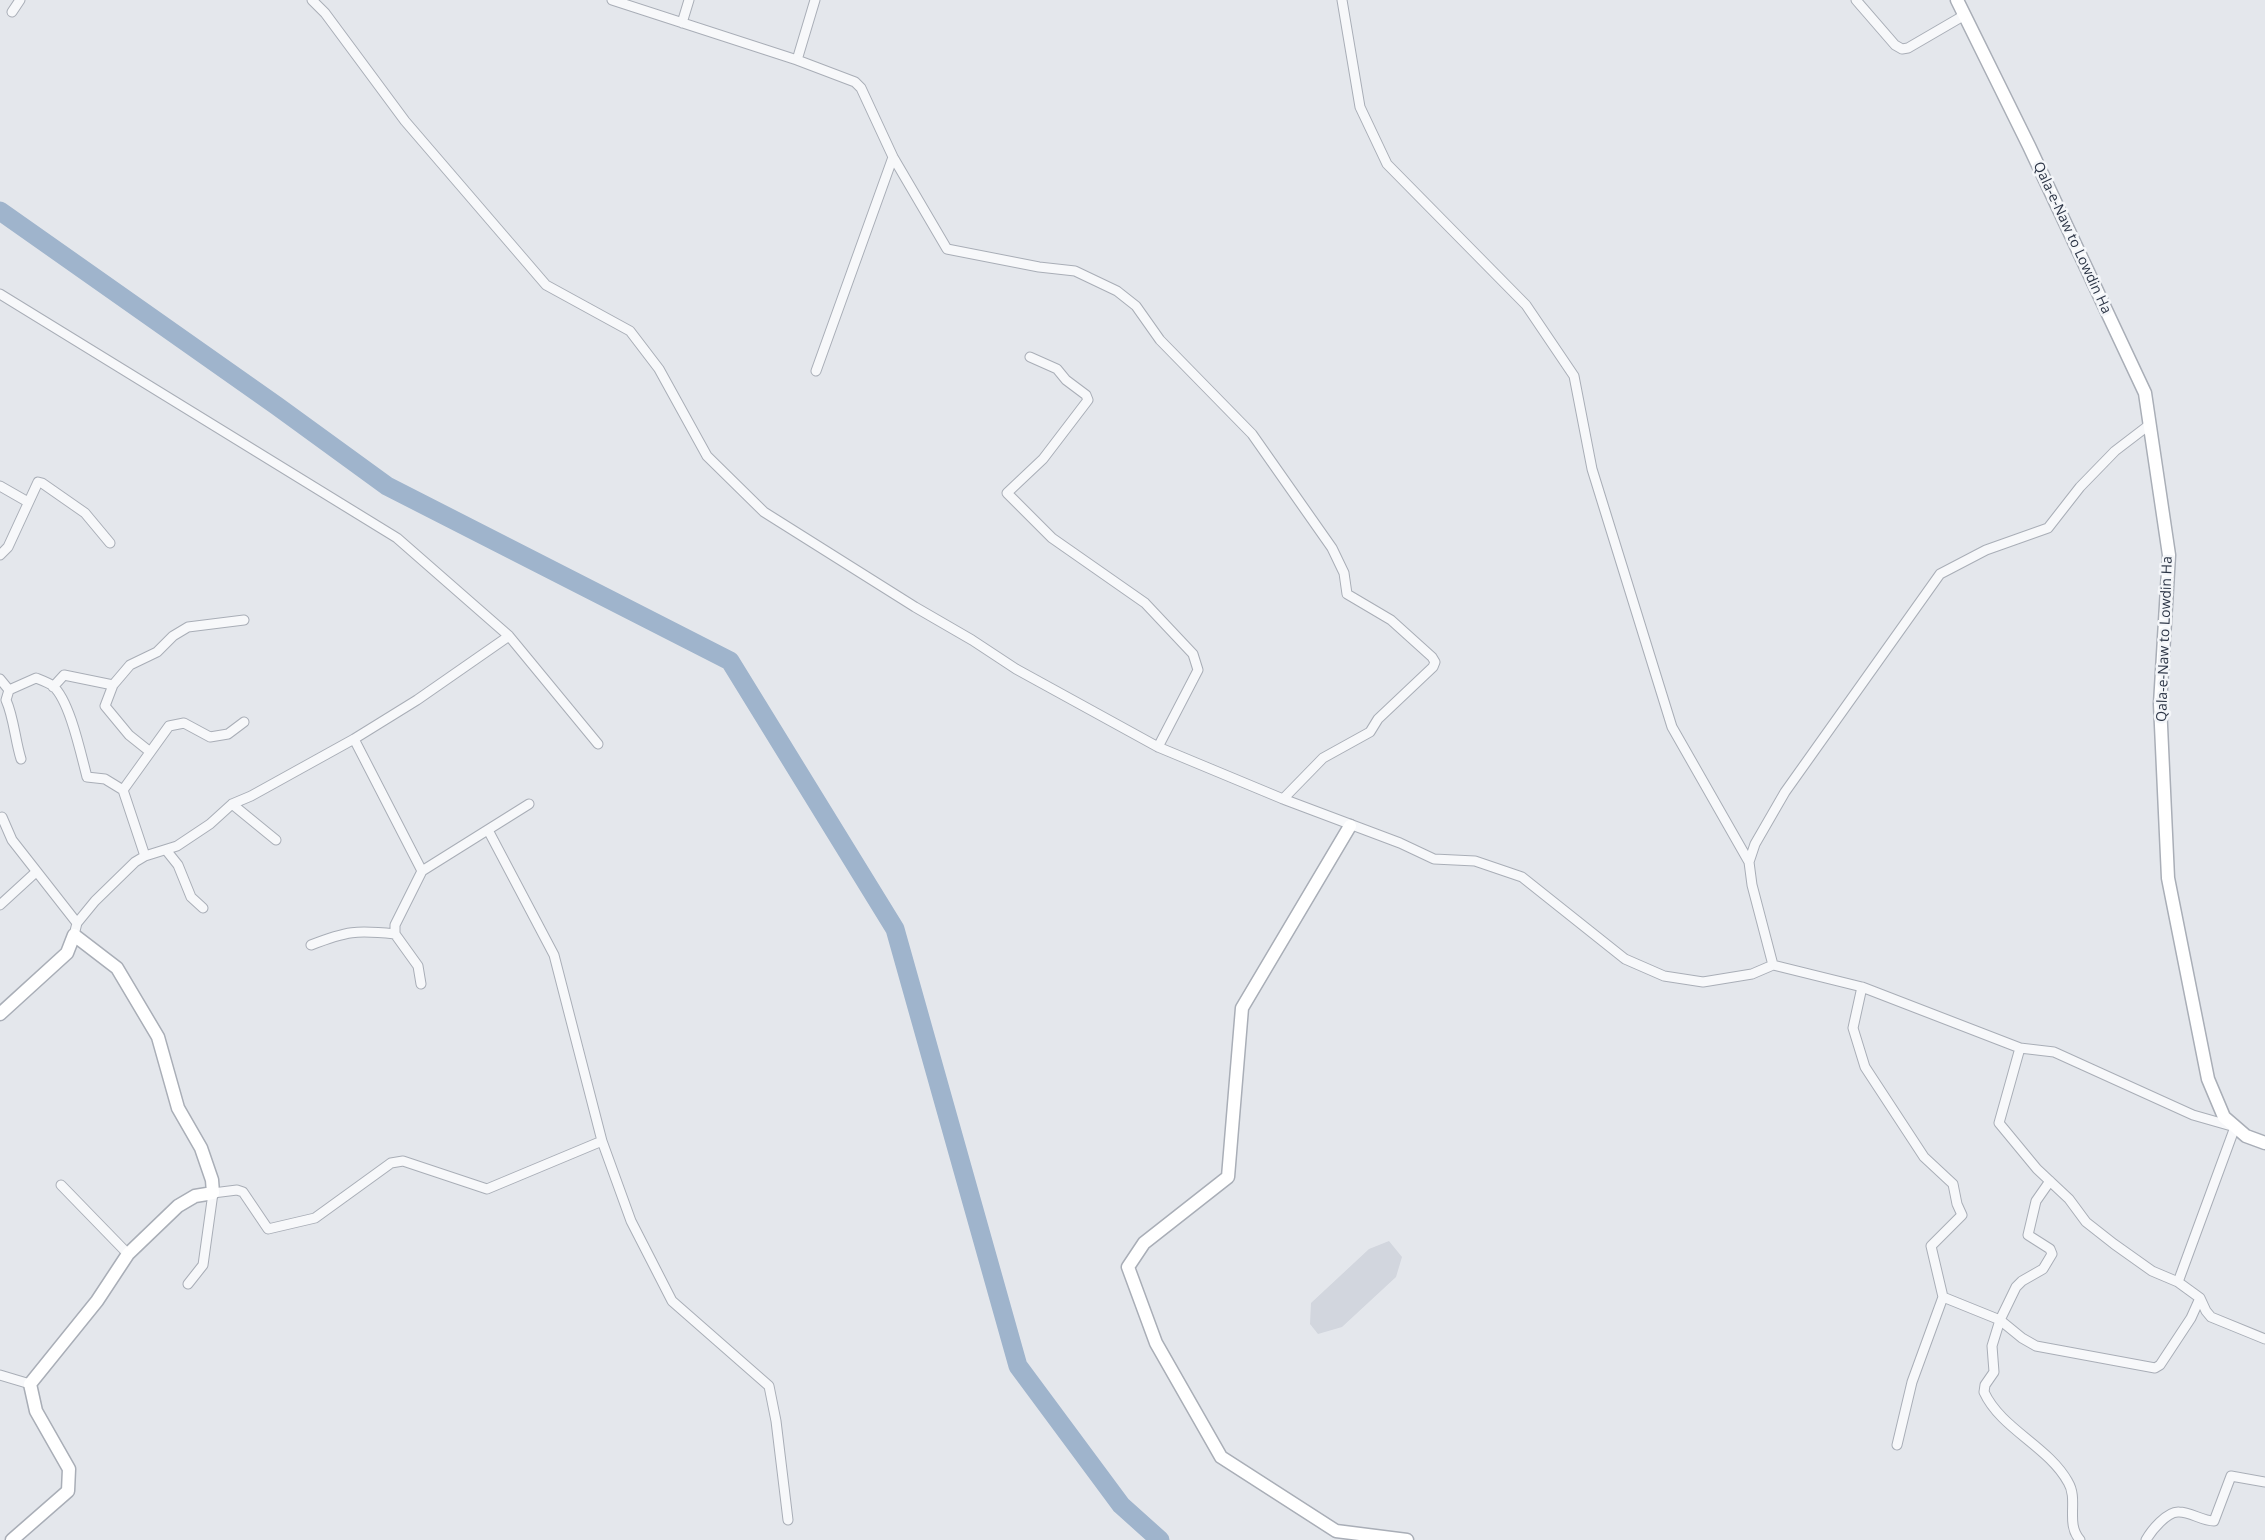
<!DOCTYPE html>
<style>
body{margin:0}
canvas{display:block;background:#e4e7ec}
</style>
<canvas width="2265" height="1540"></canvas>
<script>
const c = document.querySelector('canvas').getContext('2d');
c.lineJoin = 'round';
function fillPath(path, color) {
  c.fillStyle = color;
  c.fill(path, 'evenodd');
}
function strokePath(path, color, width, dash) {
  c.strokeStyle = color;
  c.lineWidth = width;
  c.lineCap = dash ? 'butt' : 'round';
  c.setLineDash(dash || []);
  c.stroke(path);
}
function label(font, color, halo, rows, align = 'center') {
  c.font = font + ' "Open Sans",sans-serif';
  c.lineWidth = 5;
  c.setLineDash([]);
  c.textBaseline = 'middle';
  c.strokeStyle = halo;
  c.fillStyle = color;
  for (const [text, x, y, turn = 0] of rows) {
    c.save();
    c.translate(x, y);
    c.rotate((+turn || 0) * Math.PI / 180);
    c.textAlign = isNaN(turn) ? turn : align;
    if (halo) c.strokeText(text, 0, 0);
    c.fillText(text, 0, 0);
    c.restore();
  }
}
const built = new Path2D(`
 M1389 1241 1402 1257 1396 1277 1342 1327 1318 1334 1310 1324 1311 1303 1369 1249Z`);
const river = new Path2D(`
 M0 211 277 406 387 486 730 661 895 929 1018 1366 1121 1505 1160 1540`);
const street = new Path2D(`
 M312 0 325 13 405 121 546 285 630 331 659 369 707 456 764 512 915 607 972 640 1016 669 1158 747 1283 799 1400 843 1434 859 1475 861 1522 877 1625 959 1664 976 1703 982 1752 974 1773 965 1862 987 2020 1048 2054 1052 2193 1115 2235 1127 2178 1282 2200 1298 2206 1311 2211 1317 2265 1339
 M612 0 797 60 855 82 861 88 893 157 947 249 1039 267 1075 271 1117 291 1136 306 1160 340 1252 434 1332 548 1344 573 1347 594 1391 620 1432 657 1435 662 1433 667 1378 719 1370 732 1323 758 1283 799
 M1342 0 1360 107 1387 164 1526 305 1574 376 1592 469 1672 727 1749 862
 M1856 0 1895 45 1902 49 1908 48 1963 16
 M12 12 20 0
 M682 23 689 0
 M797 60 815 0
 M0 294 397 538 509 636 598 744
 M1030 357 1057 369 1066 380 1086 395 1088 400 1043 459 1007 493 1052 538 1145 603 1193 654 1198 670 1158 747
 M816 371 893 157
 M0 486 28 502
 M0 555 8 547 38 482 42 483 85 513 110 543
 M0 679 9 690 6 700C14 718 15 740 21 759
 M53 687 64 675 113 685
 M9 690 36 678C41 680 49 683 53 686 70 701 81 755 87 777L105 779 123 790 145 856
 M354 739 422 871
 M149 751 129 735 105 706 113 685 130 665 157 652 173 636 188 627 244 620
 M123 790 169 726 184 723 210 737 228 734 244 722
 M232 804 276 840
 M2 817 12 840 77 923
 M488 830 554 955 602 1141 631 1221 672 1301 769 1386 776 1421 788 1520
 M166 850 178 865 191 897 203 908
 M0 905 36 872
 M74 935 77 923 95 901 135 862 145 856 177 846 210 824 232 804 251 796 354 739 417 700 509 636
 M311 945C347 931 356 930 395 934
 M1773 965 1752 885 1749 862 1755 844 1785 792 1940 574 1986 550 2048 528 2080 487 2115 451 2149 425
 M421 984 418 966 395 934V925L422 871 529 804
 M1862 987 1853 1028 1865 1067 1924 1157 1953 1184 1957 1204 1962 1215 1931 1246 1943 1297 1912 1382 1897 1445
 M2020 1048 1999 1123 2037 1169 2069 1199 2086 1222 2114 1244 2152 1271 2178 1282
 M2050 1181 2036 1201 2028 1235 2050 1249 2052 1254 2043 1269 2022 1281 2016 1287 2000 1320 1992 1346 1994 1372 1985 1385 1984 1392C2001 1429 2048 1446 2068 1482 2079 1500 2065 1523 2080 1540
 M61 1185 128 1254
 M188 1284 203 1265 213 1193 237 1190 243 1192 268 1229 315 1218 391 1163 403 1161 487 1189 602 1141
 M1943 1297 2000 1320 2022 1338 2036 1346 2155 1368 2160 1365 2191 1318 2200 1298
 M0 1375 30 1384
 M2146 1540C2151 1531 2167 1511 2179 1512 2191 1512 2202 1521 2214 1521L2231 1476 2265 1482`);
const secondary = new Path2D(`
 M1957 0 2029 146 2145 393 2169 555 2160 704 2168 878 2208 1079 2224 1117 2246 1136 2265 1143
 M1350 826 1242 1008 1228 1177 1144 1243 1128 1267 1156 1343 1221 1457 1336 1531 1407 1540
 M0 1014 67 953 74 935 117 968 158 1037 178 1108 201 1148 212 1180 213 1193 195 1196 178 1206 128 1254 97 1301 30 1384 36 1411 69 1469 68 1491 12 1540`);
const streetNames = [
 ["Qala-e-Naw to Lowdin Ha",2072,238,65],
 ["Qala-e-Naw to Lowdin Ha",2165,639,-88]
];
fillPath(built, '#d2d6de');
strokePath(river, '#9fb4cc', 19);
strokePath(street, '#a9aeb7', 11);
strokePath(secondary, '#a9aeb7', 15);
strokePath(street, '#f7f8fa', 9);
strokePath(secondary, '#fff', 12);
label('14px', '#2b3445', '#f4f6f9', streetNames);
</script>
